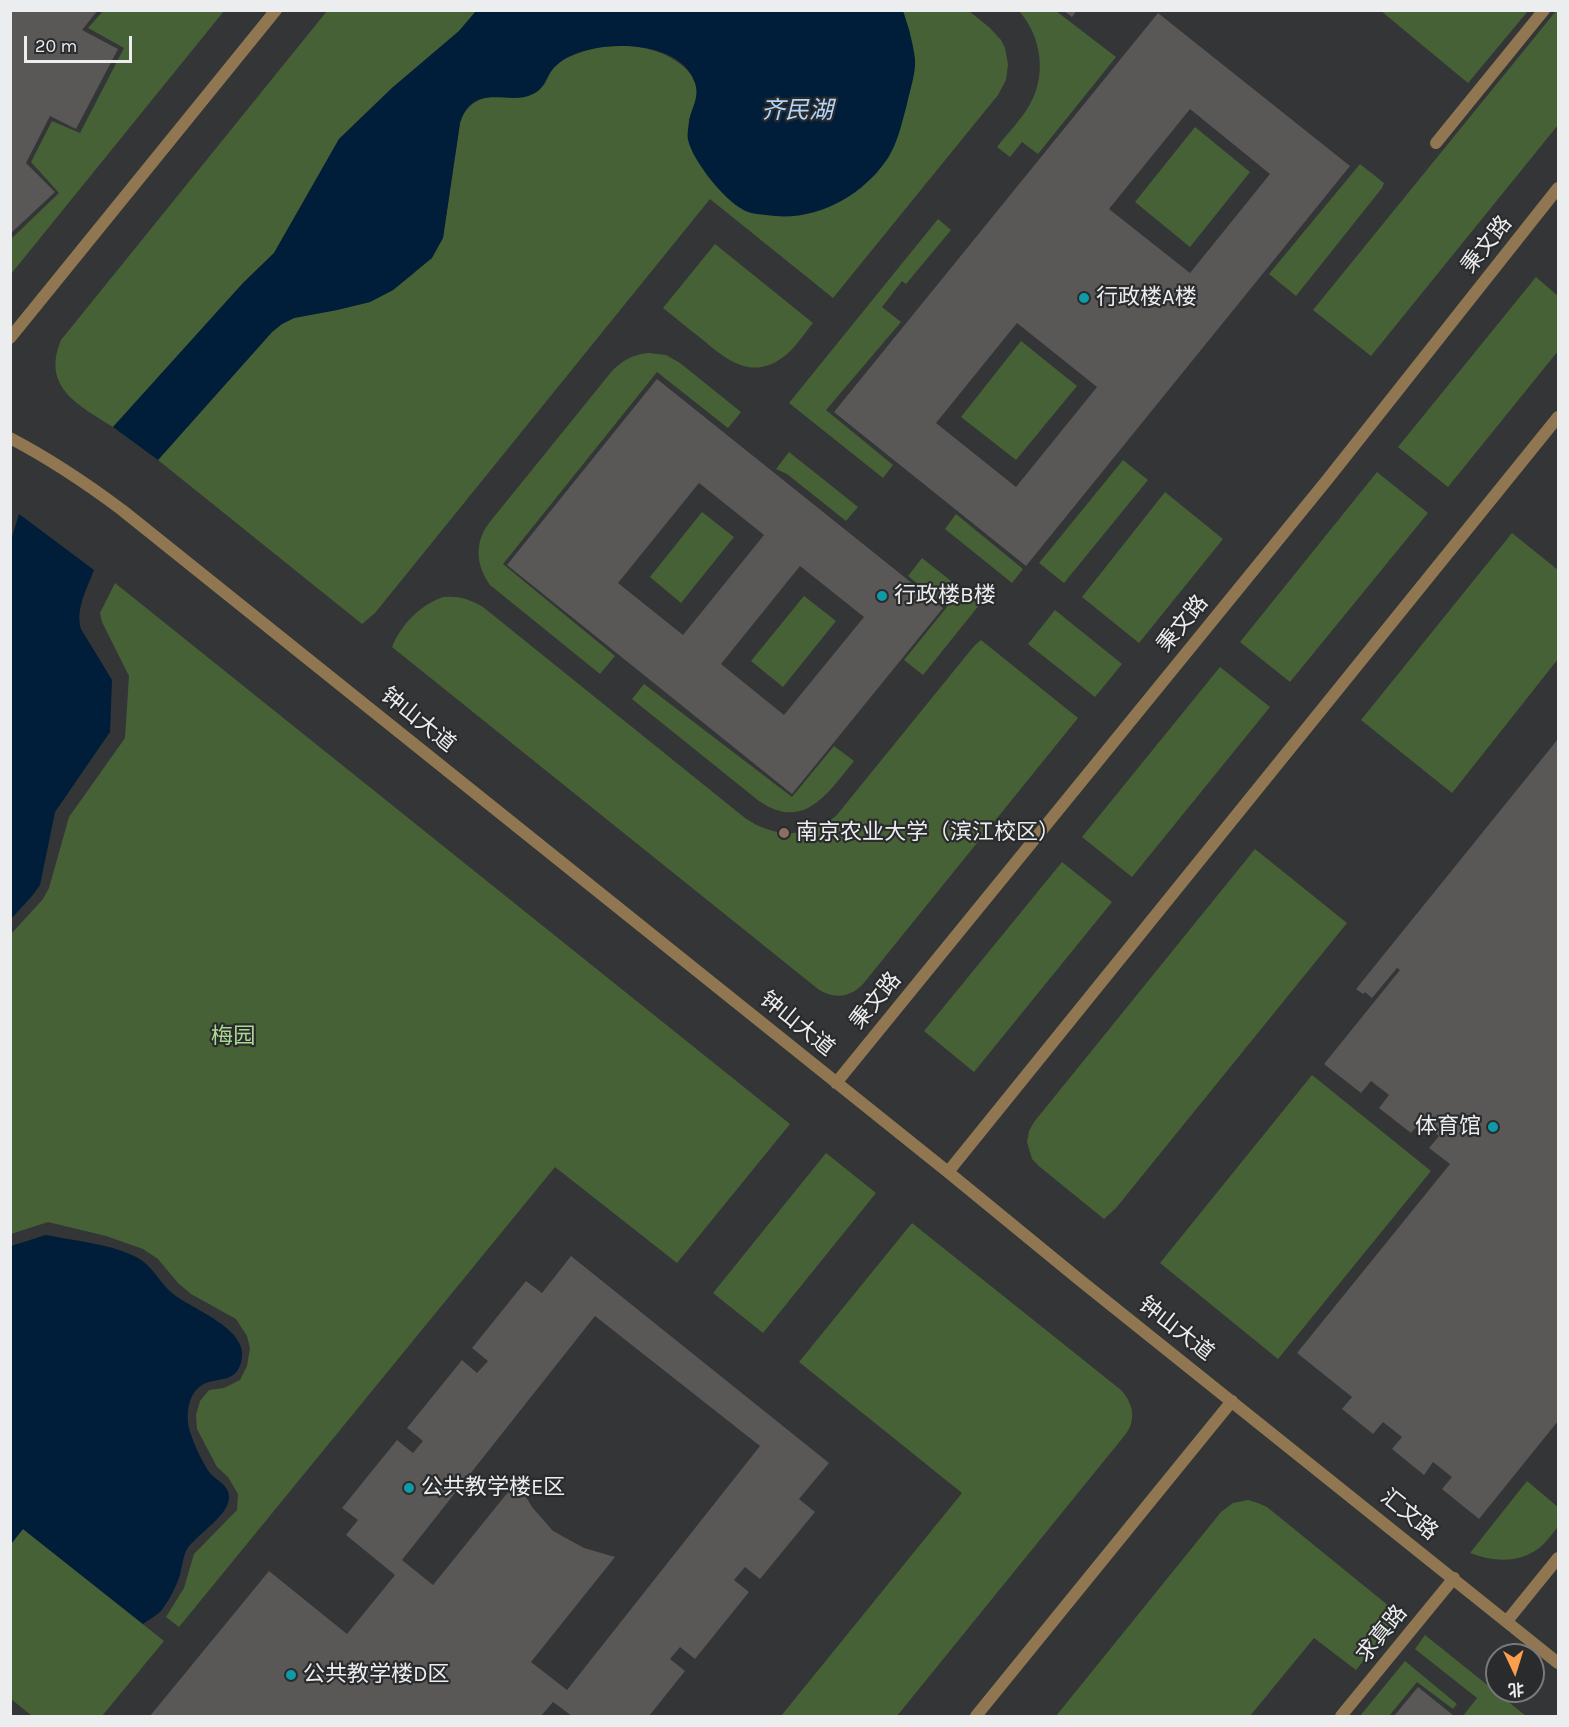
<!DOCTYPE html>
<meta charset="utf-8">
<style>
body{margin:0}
#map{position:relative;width:1569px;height:1727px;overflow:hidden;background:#333537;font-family:Karla,"Noto Sans SC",sans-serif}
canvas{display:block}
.frame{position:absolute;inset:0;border:12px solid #ecedee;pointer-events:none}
.north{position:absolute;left:1485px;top:1643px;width:60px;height:60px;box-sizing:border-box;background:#2a2b2d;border:2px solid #78797a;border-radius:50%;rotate:176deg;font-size:16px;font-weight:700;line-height:24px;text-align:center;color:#ecedee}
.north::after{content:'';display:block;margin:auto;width:21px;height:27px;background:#fa9f4e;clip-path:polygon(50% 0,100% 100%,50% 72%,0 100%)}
.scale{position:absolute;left:24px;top:36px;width:108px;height:27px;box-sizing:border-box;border:3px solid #ecedee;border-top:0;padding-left:8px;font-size:18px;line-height:21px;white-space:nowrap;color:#ecedee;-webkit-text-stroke:4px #2a2b2d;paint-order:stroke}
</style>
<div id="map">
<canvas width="1569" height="1727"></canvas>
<div class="frame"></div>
<div class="north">北</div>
<div class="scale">20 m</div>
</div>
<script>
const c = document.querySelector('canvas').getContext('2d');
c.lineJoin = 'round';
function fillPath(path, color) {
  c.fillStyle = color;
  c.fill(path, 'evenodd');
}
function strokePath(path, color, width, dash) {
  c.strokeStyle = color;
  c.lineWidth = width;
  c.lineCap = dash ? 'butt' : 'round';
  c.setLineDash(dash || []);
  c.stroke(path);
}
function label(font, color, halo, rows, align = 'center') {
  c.font = font + ' Karla,"Noto Sans SC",sans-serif';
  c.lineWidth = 4.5;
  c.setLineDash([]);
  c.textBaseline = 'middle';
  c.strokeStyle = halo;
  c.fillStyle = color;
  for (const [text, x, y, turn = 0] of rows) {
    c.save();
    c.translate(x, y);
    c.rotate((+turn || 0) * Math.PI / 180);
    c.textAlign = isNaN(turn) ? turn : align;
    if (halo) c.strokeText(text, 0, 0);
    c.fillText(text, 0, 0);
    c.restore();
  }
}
const green = new Path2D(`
 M103 11H224L11 274V239L59 193 31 162 52 121 80 133 124 48 88 28Z
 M327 11H476L459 31 392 88 339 139 274 253 243 283 113 427C79 405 41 388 61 340Z
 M903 11H969L990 28 1001 40 1005 48 1008 64 1006 80 998 95 833 298 710 199 375 613 362 624 158 460 272 332 282 324 294 318 337 310 370 302 393 290 413 274 443 238 460 123C466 103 482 96 502 96 510 97 518 99 525 96 530 94 537 92 541 88 547 84 548 74 553 69 556 65 563 60 567 58 603 40 653 40 684 67 693 75 699 87 697 99 695 106 691 114 689 120L860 188 876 174 889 157 900 128 908 97 910 33Z
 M1019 11H1056L1116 57 1038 154 1022 142 1010 157 997 147C1008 133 1020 121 1029 106 1047 76 1042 37 1019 11Z
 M1381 11H1528L1468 83Z
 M1556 11H1558V125L1371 356 1313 310Z
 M1195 127 1250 172 1190 247 1135 202Z
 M1360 164 1384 183 1382 188 1296 296 1269 274Z
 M938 219 951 230 906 284 902 281 882 307 901 322 826 410 893 465 883 478 789 403Z
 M715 244 813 323C803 335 794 350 782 358 751 380 727 360 703 340 690 330 677 319 663 308Z
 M1536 277 1558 296V351L1448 487 1398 447Z
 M1021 341 1077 386 1016 460 961 417Z
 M649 353 666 355 680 363 741 412 728 428 657 372 503 564 615 656 600 674 490 585C476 565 474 543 489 523L612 371C623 360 634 354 649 353Z
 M789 452 858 507 846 521 787 474 776 469Z
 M1123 460 1148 480 1064 583 1039 563Z
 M1377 472 1428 513 1290 682 1240 642Z
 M1165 492 1223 539 1139 643 1082 597Z
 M702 512 734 537 681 603 650 577Z
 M956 514 1023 569 1012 583 945 529Z
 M1512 533 1558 570V659L1452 793 1361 720Z
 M922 558 980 604 923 675 904 660 947 607 908 576Z
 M115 583 790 1124 677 1263 555 1167 179 1627 166 1617 184 1588 194 1554 237 1510 238 1494 228 1477 217 1467 197 1429 196 1415 200 1401 209 1390 224 1388 240 1380 247 1366 250 1348 247 1336 236 1319 191 1294 178 1283 158 1259 143 1249 106 1236 48 1222 11 1234V934L43 899 49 888 69 817 125 738 129 676 102 622 100 613Z
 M804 596 836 621 783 687 751 661Z
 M443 597C458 596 470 599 483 607L745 818C776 839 806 838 836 816L974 646 981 640 1078 718 863 984C850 998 833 999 818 989L392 647C401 625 420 605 443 597Z
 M1055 610 1122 664 1095 697 1028 644Z
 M1220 667 1270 707 1132 877 1082 837Z
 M644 684 792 797 834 746 854 761C828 793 804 832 759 801L632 699Z
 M1255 849 1347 923 1116 1208 1104 1219 1040 1167 1032 1159 1027 1142 1029 1131 1034 1122Z
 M1062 862 1112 902 974 1072 924 1031Z
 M1312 1075 1431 1171 1278 1359 1160 1263Z
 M826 1153 876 1193 763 1333 713 1293Z
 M912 1223 1121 1390C1133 1403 1137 1420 1125 1435L897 1716H781L962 1493 799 1362Z
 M1527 1481 1558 1507C1559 1512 1560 1521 1558 1526 1556 1530 1552 1534 1549 1538 1530 1563 1498 1564 1470 1553Z
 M1248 1500 1258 1503 1267 1507 1400 1615 1356 1670 1314 1638 1250 1716H1056L1221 1512 1233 1503Z
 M23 1529 164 1641 102 1716H32L11 1699 10 1544Z
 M1425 1635 1526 1716H1463L1477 1698 1415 1649Z
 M1405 1661 1457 1704 1453 1709 1417 1682 1389 1716H1360Z`);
const water = new Path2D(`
 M476 11H903C908 26 913 42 915 59 916 73 910 90 907 104 902 122 898 143 887 159 861 198 813 223 766 215 760 214 754 214 748 212 728 205 693 162 688 140 687 135 688 128 689 122 691 108 700 98 695 83 681 39 600 39 566 58 561 61 555 66 552 70 545 79 544 89 533 94 508 107 474 80 460 123L443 238 432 258 393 290 370 302 337 310 294 318 282 324 272 332 158 460 113 427 243 283 274 253 339 139 392 88 459 31Z
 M19 514 94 570C87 589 75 609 81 629L112 680 110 732 55 812 40 885 32 896 11 919 10 543Z
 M46 1235C74 1241 107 1243 134 1256 152 1264 158 1281 172 1293 192 1310 252 1329 241 1363 234 1384 217 1377 204 1384 188 1392 186 1413 189 1428 191 1438 203 1464 210 1473 217 1481 229 1485 229 1497 229 1516 198 1533 187 1549 183 1556 182 1567 180 1575 176 1587 169 1601 161 1611 156 1616 148 1620 143 1624L23 1529 11 1544V1246Z`);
const building = new Path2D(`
 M10 10H98L82 30 118 49 76 129 50 116 26 163 55 192 10 234Z
 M1063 10H1077L1072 17Z
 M1158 13 1350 166 1026 566 834 412ZM1190 109 1270 174 1190 273 1109 209ZM1017 323 1097 387 1016 487 936 423Z
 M657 379 943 608 792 794 507 565ZM699 483 764 535 683 635 618 583ZM800 566 864 617 784 715 721 664Z
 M1558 739V1421L1479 1519 1442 1489 1452 1477 1433 1462 1424 1475 1392 1449 1402 1437 1383 1422 1373 1434 1342 1409 1352 1397 1297 1353 1450 1164 1429 1148 1439 1136 1421 1121 1411 1133 1379 1108 1389 1095 1371 1081 1361 1093 1324 1064 1400 970 1397 968 1372 998 1365 992 1363 994 1356 989Z
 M571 1256 829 1463 799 1499 815 1512 760 1579 745 1567 734 1580 749 1592 695 1659 680 1647 670 1659 685 1671 649 1716H572L553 1702 541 1716H150L269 1571 347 1634 395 1575 346 1535 358 1520 342 1508 397 1440 413 1453 423 1441 407 1428 462 1360 477 1373 488 1361 472 1348 526 1281 542 1293ZM595 1316 760 1446 567 1690 531 1662 615 1557 584 1548 553 1531 532 1507 517 1481 433 1585 402 1560Z
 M1418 1687 1454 1716H1394Z`);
const service = new Path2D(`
 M1436 143 1544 10
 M10 338 276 10
 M10 438C50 459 86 483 122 510L948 1172 1081 1281 1558 1663
 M836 1083 1327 480 1558 188
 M948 1172 1558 417
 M1507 1621 1558 1558
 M976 1716 1232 1401
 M1341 1716 1454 1578`);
const markers = [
 [1084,298,6,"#0f9aa8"],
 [882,596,6,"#0f9aa8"],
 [784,833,6,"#8d6e63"],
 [1493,1127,6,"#0f9aa8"],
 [409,1488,6,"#0f9aa8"],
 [291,1675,6,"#0f9aa8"]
];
const streetNames = [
 ["秉文路",1487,245,-52],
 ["秉文路",1183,624,-51],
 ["钟山大道",418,720,39],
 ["秉文路",876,1001,-51],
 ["钟山大道",797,1024,39],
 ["钟山大道",1176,1329,38],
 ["汇文路",1409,1515,39],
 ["求真路",1382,1634,-51]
];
const poiNames = [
 ["行政楼A楼",1096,298],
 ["行政楼B楼",894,596],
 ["南京农业大学（滨江校区）",796,833],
 ["体育馆",1481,1127,"right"],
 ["公共教学楼E区",421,1488],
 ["公共教学楼D区",303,1675]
];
const parkNames = [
 ["梅园",233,1037]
];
const waterNames = [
 ["齐民湖",797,111]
];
fillPath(green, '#476136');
fillPath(water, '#001e39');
fillPath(building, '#5a5757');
strokePath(service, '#917751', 12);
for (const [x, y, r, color] of markers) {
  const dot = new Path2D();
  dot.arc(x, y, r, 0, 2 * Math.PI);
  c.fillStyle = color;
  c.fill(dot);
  strokePath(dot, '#2a2b2d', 2);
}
label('22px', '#ecedee', '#2a2b2d', streetNames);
label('22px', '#ecedee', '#2a2b2d', poiNames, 'left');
label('22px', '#abd88f', '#2a2b2d', parkNames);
label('italic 24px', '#afd5fa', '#2a2b2d', waterNames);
</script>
